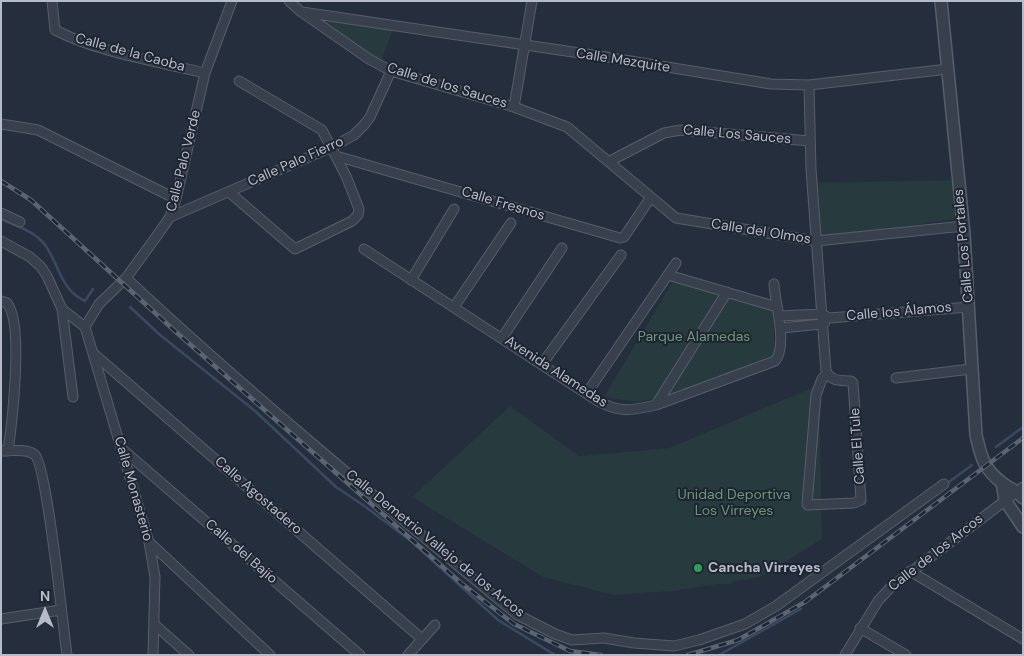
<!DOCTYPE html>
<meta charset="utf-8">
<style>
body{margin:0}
#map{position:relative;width:1024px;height:656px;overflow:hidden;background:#252e3c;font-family:"DM Sans",sans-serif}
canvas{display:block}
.frame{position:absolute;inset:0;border:2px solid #b5bbc8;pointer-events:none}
.north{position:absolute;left:20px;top:586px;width:50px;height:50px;-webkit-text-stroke:4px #1e2531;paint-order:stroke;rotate:0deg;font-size:14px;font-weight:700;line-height:20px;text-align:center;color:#b5bbc8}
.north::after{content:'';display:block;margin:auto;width:18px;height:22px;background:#b5bbc8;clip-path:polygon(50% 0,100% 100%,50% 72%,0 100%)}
</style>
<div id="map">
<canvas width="1024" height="656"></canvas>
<div class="frame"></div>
<div class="north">N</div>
</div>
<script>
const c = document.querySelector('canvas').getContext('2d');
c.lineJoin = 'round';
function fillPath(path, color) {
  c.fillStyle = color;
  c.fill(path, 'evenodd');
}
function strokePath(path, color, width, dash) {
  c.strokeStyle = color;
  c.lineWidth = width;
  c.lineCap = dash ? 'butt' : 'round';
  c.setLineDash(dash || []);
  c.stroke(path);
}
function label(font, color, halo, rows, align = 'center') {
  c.font = font + ' "DM Sans",sans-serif';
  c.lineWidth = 4;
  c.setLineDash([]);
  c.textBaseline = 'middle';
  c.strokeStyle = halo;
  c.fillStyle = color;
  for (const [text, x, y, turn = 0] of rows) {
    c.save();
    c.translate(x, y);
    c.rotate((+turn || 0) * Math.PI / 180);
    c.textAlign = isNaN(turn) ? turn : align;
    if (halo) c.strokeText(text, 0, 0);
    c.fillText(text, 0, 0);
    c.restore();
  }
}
const green = new Path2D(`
 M306 14 394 27 381 61Z
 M954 180 958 219 821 237 818 183Z
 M673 281 773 311 775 357 670 396 637 402 604 397Z
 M819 385 822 539 760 577 732 582 731 584H717L673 591 613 595 543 577 412 497 510 406 579 456 669 448Z`);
const stream = new Path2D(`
 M1 219C16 226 35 231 45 245 59 264 61 291 85 301L93 289
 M130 307 159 334 255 411 336 487 363 505 412 542 498 620 555 655
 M996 447 1023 427
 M945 485 972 465
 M719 655 801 609`);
const minor = new Path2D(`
 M52 1 55 30C100 53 156 61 205 73
 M289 1 300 11 369 59 391 71 514 107 567 127 676 218 816 241 964 226
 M302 12 600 56 771 84 809 85 948 69
 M809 85 811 169 826 371C831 382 840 380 851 381L853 383 861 500 854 503 808 505 807 504 816 395 822 379 827 373
 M514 107 532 1
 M1 124 38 130 176 199
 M336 156 620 238 624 237 651 197
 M610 161 664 133 681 130 810 141
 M229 192 295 249 352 221 358 215 359 209 346 176 322 130 239 81
 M1 213 20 222
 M170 217 332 147 354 135 364 125 370 117 391 71
 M1 241 30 257 41 267 47 276 62 309 85 327
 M364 249 596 400C619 413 630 411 656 405L775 361C788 347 775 302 774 284
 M668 275 777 307
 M126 278C251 395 384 504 516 614L555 634 572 640 604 638 634 643 674 646 699 640 745 624 776 606 944 484
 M411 280 454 209
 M1 301 7 303C24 323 12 423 8 451
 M454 307 511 223
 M62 309 73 397
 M779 316 822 314 829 318 969 307
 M85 327 99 304 126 278 156 237 170 217 176 199 205 73 232 1
 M85 327 149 542 155 577 153 655
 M781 328 822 324 825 322
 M502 338 562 248
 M94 354 422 639
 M542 364 621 255
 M896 378 971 369
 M587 393 676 263
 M656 405 727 292
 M122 449 360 655
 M1 451C11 451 27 448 35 455 47 467 63 626 67 655
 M149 542 270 655
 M910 571 1023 639
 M1 619 61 610
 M154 624 189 655
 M860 628 906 655
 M408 655 435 625
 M845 655 878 601 890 588 1023 487`);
const tertiary = new Path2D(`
 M941 1 964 234 976 435C981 456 983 468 1001 482 1008 488 1016 490 1023 498
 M1002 483 1005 500 1023 527`);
const rail = new Path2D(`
 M1 181 31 200 176 332 461 583 514 624 570 651 601 655
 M688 655 738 640 805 602 1023 438`);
const markers = [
 [698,568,5,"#2e9e5b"]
];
const streetNames = [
 ["Calle de la Caoba",130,53,15],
 ["Calle Mezquite",623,61,9],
 ["Calle de los Sauces",447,86,17],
 ["Calle Los Sauces",737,135,5],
 ["Calle Palo Verde",184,161,-76],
 ["Calle Palo Fierro",296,162,-24],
 ["Calle Fresnos",503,204,17],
 ["Calle del Olmos",761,232,9],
 ["Calle Los Portales",964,246,-95],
 ["Calle los Álamos",899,312,-5],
 ["Avenida Alamedas",556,372,33],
 ["Calle El Tule",858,446,-94],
 ["Calle Monasterio",133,489,74],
 ["Calle Agostadero",258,496,41],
 ["Calle Demetrio Vallejo de los Arcos",435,544,39],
 ["Calle del Bajío",241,552,41],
 ["Calle de los Arcos",936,553,-38]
];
const parkNames = [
 ["Parque Alamedas",694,337],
 ["Unidad Deportiva",734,495],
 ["Los Virreyes",734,511]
];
const poiNames = [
 ["Cancha Virreyes",708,568]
];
fillPath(green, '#273a3d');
strokePath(stream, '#3a4963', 2.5);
strokePath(minor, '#575e6a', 11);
strokePath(tertiary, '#575e6a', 14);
strokePath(minor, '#39404d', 9);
strokePath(tertiary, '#39404d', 11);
strokePath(rail, '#5b6473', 4.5);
strokePath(rail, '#1e2531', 2.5, [8]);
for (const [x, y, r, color] of markers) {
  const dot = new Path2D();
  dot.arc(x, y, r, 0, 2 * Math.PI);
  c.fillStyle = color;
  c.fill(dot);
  strokePath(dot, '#1e2531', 2);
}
label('14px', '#b5bbc8', '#1e2531', streetNames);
label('14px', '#6d9779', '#1e2531', parkNames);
label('bold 14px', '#b5bbc8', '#1e2531', poiNames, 'left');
</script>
